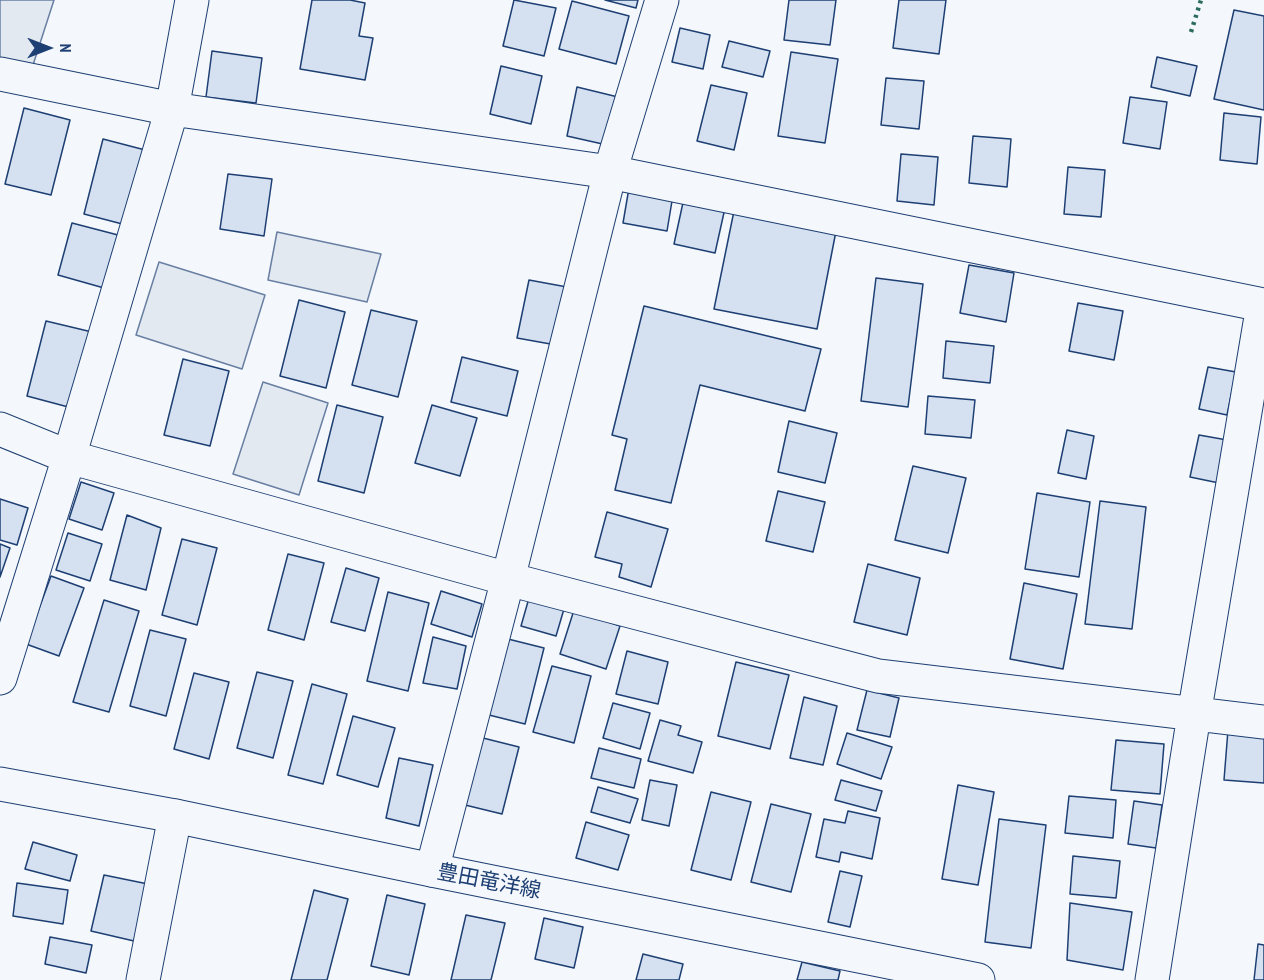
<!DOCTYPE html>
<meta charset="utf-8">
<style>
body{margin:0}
#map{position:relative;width:1264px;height:980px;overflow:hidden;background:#f4f7fb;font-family:"PT Sans Narrow",sans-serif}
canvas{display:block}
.north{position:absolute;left:18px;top:18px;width:60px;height:60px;-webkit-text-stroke:4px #f4f7fb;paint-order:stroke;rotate:90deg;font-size:16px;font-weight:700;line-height:24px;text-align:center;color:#1d3f73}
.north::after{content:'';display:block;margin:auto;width:21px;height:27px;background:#1d3f73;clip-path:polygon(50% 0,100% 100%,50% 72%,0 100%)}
</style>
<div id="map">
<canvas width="1264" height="980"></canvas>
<div class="north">N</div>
</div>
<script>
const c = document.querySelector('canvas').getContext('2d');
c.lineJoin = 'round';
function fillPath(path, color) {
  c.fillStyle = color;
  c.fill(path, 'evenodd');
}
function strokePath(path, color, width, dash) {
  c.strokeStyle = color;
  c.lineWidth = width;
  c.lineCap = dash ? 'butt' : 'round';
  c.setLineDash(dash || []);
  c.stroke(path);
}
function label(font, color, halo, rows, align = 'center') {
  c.font = font + ' "PT Sans Narrow","Noto Sans JP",sans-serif';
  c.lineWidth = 4.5;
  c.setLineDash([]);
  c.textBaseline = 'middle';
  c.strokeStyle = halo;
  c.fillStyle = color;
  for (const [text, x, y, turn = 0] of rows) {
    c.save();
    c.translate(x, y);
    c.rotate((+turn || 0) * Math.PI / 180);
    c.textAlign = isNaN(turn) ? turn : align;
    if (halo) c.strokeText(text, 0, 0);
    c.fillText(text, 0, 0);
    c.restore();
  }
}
const green = new Path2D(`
 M0 0H54L33 65 0 58Z
 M277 232 381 254 367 302 268 280Z
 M159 262 265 295 242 369 136 335Z
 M263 382 328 403 299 495 233 474Z`);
const building = new Path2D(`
 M312 0H350L365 3 359 36 373 38 365 80 300 69Z
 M514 0 556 8 544 56 503 46Z
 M605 0H638L636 8Z
 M789 0H836L830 45 784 40Z
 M899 0H946L939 54 893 48Z
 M572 1 629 16 616 64 559 49Z
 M1234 10 1264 16V110L1214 99Z
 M680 28 710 35 703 69 672 62Z
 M729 41 770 51 763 77 722 67Z
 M212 51 262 58 256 103 206 97Z
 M791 52 838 59 825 143 778 136Z
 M1157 57 1197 66 1190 96 1151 87Z
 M501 66 542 76 531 124 490 114Z
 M886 78 924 81 919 129 881 125Z
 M711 85 747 93 734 150 697 141Z
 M577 87 618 97 607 145 567 136Z
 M1130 97 1167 102 1160 149 1123 143Z
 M24 108 70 120 51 195 5 184Z
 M1224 113 1261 117 1257 164 1220 160Z
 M973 136 1011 139 1007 187 969 183Z
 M103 139 149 151 130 226 84 214Z
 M901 154 938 157 934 205 897 201Z
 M1068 167 1105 170 1101 217 1064 214Z
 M228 174 272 179 264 236 220 229Z
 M629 188 673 195 667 231 623 223Z
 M684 198 725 208 715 253 674 244Z
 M735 206 837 226 817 329 714 309Z
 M72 223 118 235 104 288 58 275Z
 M969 265 1014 273 1006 322 960 313Z
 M876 278 923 284 908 407 861 401Z
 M529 280 567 287 556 345 517 338Z
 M299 300 345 312 326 388 280 376Z
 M1078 303 1123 311 1114 360 1069 351Z
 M644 306 821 349 805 411 700 385 671 503 615 490 627 439 612 435Z
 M371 310 417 321 398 397 352 385Z
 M46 321 92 332 72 408 27 396Z
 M946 341 994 346 990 383 943 378Z
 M462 357 518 371 507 416 451 402Z
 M183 359 229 371 210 446 164 435Z
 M1208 367 1236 372 1227 415 1199 409Z
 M928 396 975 400 971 438 925 434Z
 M337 405 383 417 364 493 318 481Z
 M432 405 477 418 460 476 415 463Z
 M789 421 837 433 825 483 778 472Z
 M1067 430 1094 436 1086 479 1058 473Z
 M1199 435 1227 440 1219 483 1190 477Z
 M913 466 966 478 948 553 895 540Z
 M81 482 114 493 102 530 69 519Z
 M778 491 825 502 813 552 766 541Z
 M1037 493 1090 502 1079 577 1025 569Z
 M0 499 28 508 17 545 0 540Z
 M1100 501 1146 507 1132 629 1085 624Z
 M607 512 668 529 651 587 619 577 622 564 595 557Z
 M127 515 161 528 146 590 110 580Z
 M68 533 102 544 90 581 56 570Z
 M182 539 217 548 197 625 162 615Z
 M0 544 10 548 0 577Z
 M288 554 324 563 304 640 268 630Z
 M868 564 920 578 907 635 854 622Z
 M346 568 379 578 365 631 331 622Z
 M51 576 84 588 59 656 26 644Z
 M1024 583 1077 594 1063 669 1010 659Z
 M441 591 482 604 472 637 431 624Z
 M388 592 429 603 408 691 367 681Z
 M529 598 564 609 556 636 521 626Z
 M104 600 139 611 109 712 73 702Z
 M574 610 620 626 606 669 560 654Z
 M150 630 186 639 166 716 130 706Z
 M433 637 466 646 457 689 423 683Z
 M508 639 544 648 525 724 489 715Z
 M627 651 668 662 658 704 616 694Z
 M736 662 789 675 770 749 718 736Z
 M552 666 591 676 574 743 533 732Z
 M257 672 293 681 273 758 237 748Z
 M194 673 229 682 209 759 174 749Z
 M312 684 347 694 323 784 288 775Z
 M867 690 899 698 890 737 857 730Z
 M804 697 837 706 823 765 790 758Z
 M613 703 650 713 640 749 603 738Z
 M353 716 395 728 378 787 337 775Z
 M660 720 681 726 678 735 702 742 693 773 648 761Z
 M1228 730 1264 733V783L1224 780Z
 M847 733 892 747 881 779 837 764Z
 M479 737 519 747 502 814 461 804Z
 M1116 740 1164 744 1160 794 1111 790Z
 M599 748 641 759 634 788 591 778Z
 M399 758 433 765 419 826 386 818Z
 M650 780 677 785 669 826 642 820Z
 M841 780 882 791 876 811 835 800Z
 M958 785 994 792 978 885 942 879Z
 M598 787 638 799 630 823 591 812Z
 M711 792 751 802 731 880 691 870Z
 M1069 796 1116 800 1113 838 1065 833Z
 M1134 801 1162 805 1156 848 1128 844Z
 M771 804 811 814 791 892 751 882Z
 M848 811 880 818 872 859 841 852 839 862 816 857 824 819 845 823Z
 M999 819 1046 825 1031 948 985 942Z
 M586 822 629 835 618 870 576 858Z
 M33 842 77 855 70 881 25 869Z
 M1073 856 1120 861 1116 898 1070 894Z
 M840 871 862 876 850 927 828 922Z
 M104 875 148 884 134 941 91 931Z
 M17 883 68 890 63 924 13 916Z
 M314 890 348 899 327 980H291Z
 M387 895 425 904 409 975 371 966Z
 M1070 903 1132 912 1123 970 1067 960Z
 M466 915 505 923 491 980H451Z
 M544 918 583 927 574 968 535 959Z
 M50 937 92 945 86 973 45 964Z
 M1258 944 1264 945V980H1254Z
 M643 954 683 964 679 980H636Z
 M802 962 840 971 838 980H797Z`);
const minor = new Path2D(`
 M0 74 172 109 610 172 1263 305 1194 715 1152 980
 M0 429 69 457 508 579 878 676 1264 722
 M0 678 69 457 172 109 192 0
 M432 870 508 579 610 172 662 0
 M143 980 175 816`);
const secondary = new Path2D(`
 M0 784 175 816 432 870 978 980`);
const hedge = new Path2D(`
 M1191 32 1201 0`);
const streetNames = [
 ["豊田竜洋線",489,882,11]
];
fillPath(green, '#e3e9f0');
strokePath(green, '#687fa3', 1.5);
fillPath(building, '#d5e0f0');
strokePath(building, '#1d3f73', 1.5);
strokePath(minor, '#1d3f73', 35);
strokePath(secondary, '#1d3f73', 35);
strokePath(minor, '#f4f7fb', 33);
strokePath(secondary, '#f4f7fb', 33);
strokePath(hedge, '#2c6c60', 4.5, [3, 4.5]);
label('21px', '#1d3f73', '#f4f7fb', streetNames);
</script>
